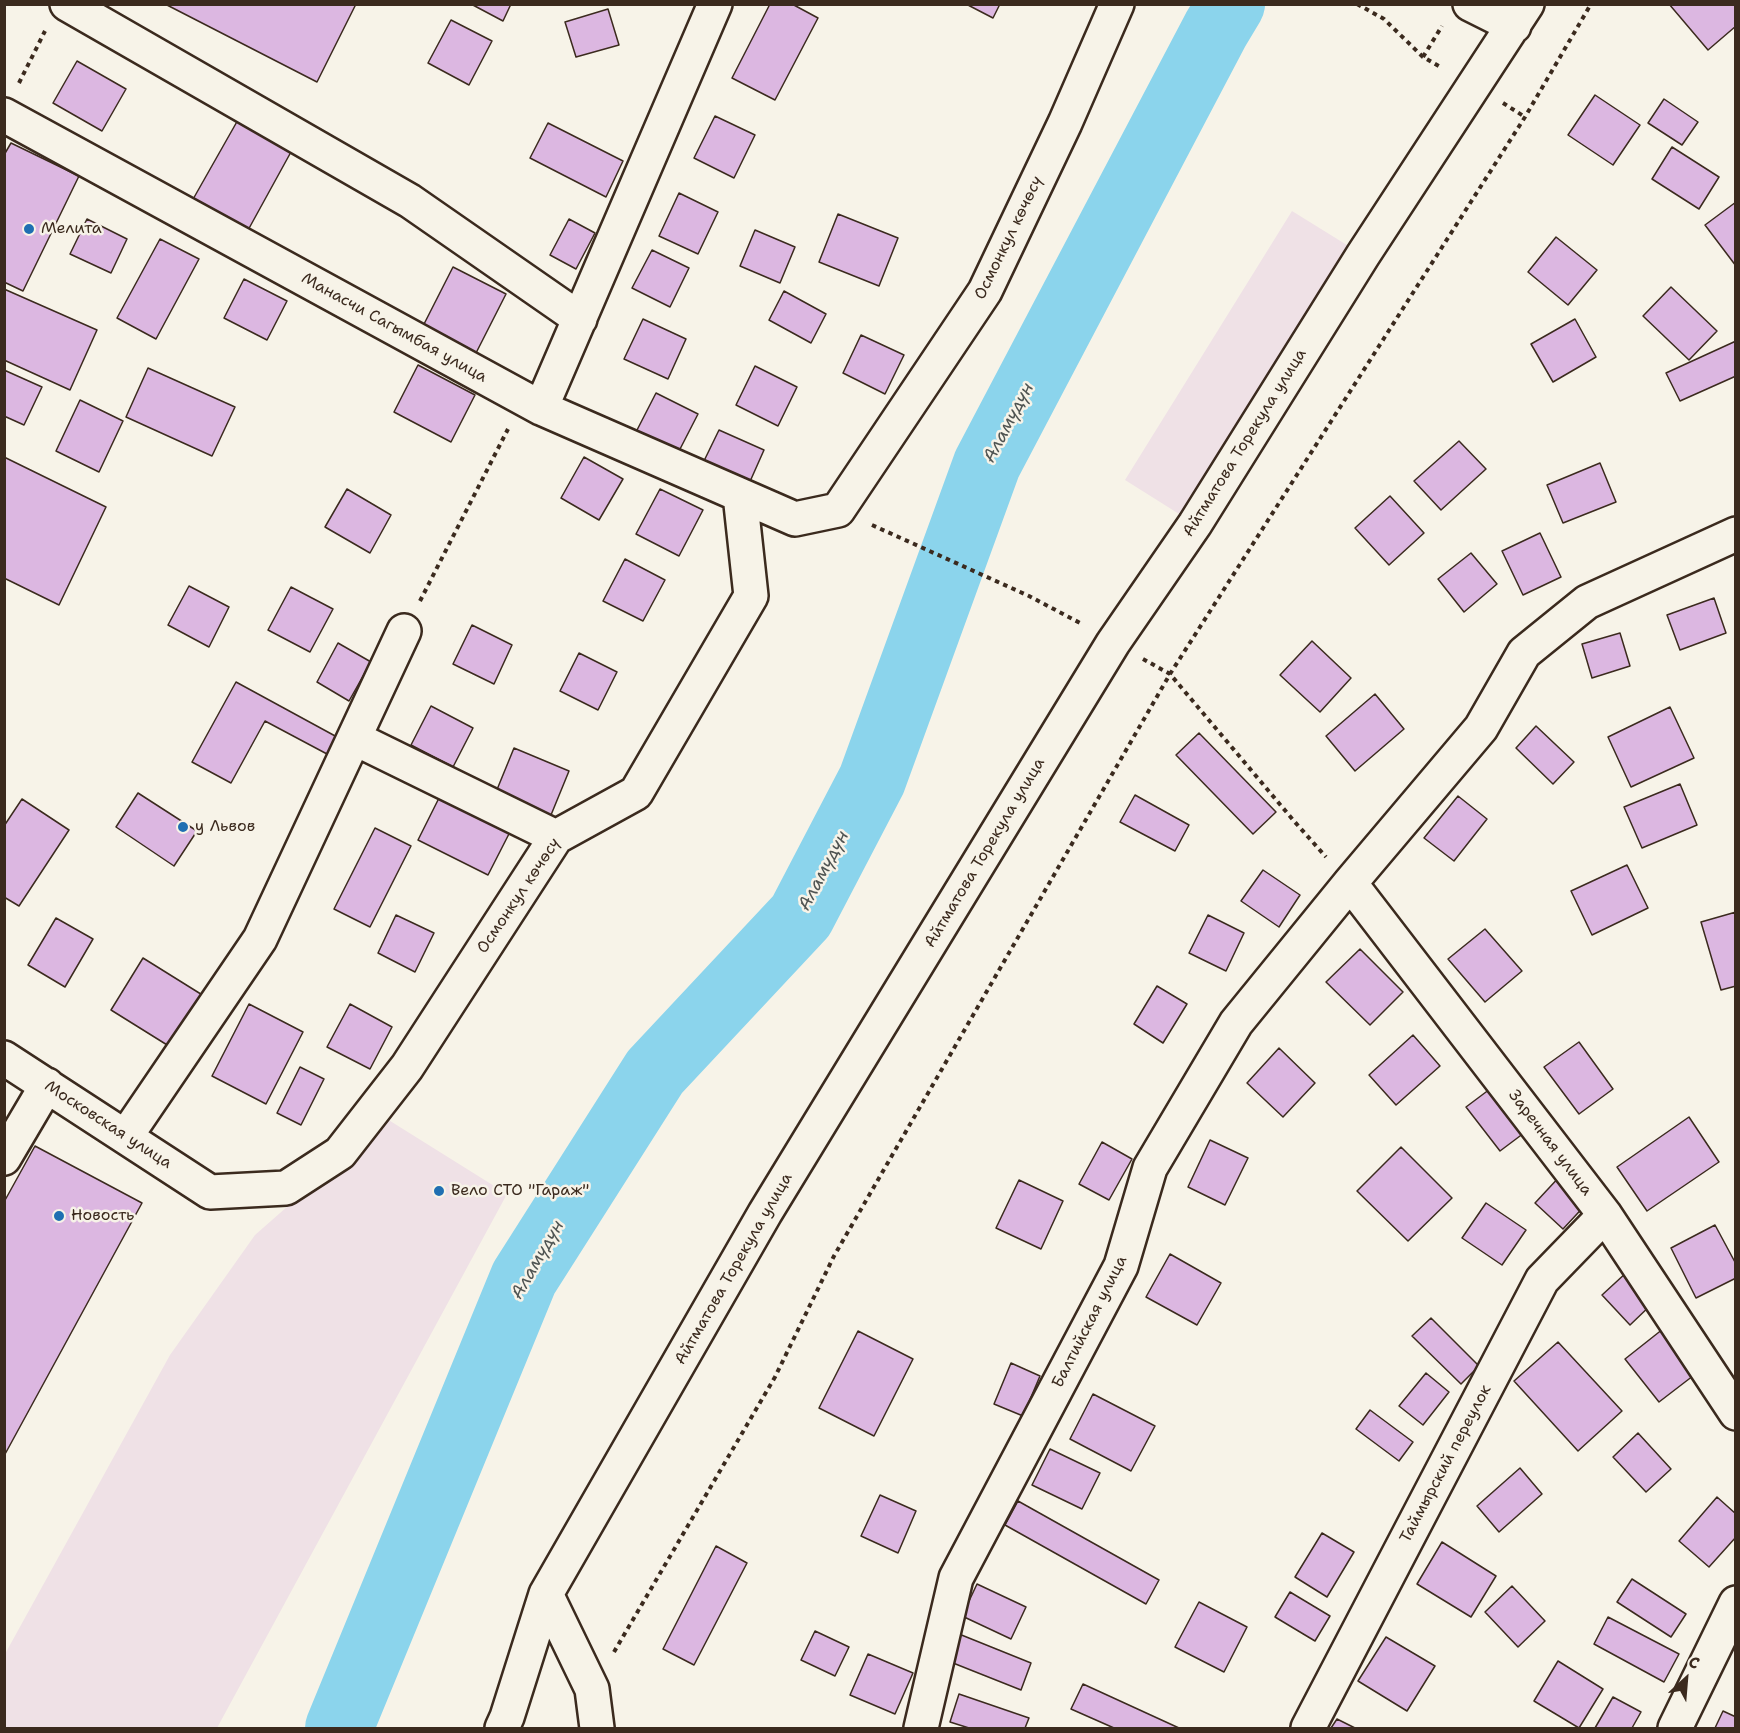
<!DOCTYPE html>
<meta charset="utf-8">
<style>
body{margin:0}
#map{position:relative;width:1740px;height:1733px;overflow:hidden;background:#f7f3e8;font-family:"Shantell Sans",sans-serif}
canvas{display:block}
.frame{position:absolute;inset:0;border:6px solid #3b2a1e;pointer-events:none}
.north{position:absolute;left:1656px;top:1649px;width:60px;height:60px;-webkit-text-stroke:4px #f7f3e8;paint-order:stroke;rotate:26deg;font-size:16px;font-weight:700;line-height:24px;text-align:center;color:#3b2a1e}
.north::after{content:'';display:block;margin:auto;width:21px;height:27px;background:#3b2a1e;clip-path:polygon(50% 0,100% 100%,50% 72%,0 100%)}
</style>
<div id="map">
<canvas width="1740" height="1733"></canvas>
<div class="frame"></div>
<div class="north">С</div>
</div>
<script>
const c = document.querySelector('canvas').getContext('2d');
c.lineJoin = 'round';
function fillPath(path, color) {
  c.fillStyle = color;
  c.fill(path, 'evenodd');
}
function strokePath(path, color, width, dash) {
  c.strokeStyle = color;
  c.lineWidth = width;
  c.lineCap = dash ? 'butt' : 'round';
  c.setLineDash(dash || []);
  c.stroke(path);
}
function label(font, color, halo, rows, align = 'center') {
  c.font = font + ' "Shantell Sans",sans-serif';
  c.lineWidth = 5;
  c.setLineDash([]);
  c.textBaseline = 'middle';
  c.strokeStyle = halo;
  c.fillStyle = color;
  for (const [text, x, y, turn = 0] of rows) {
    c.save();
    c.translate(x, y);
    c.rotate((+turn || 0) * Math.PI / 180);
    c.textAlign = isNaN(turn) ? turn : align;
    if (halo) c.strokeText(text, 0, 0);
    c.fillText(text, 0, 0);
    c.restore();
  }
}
const built = new Path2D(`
 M1292 211 1363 255 1195 524 1125 480Z
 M387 1119 507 1194 217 1728H5V1654L170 1355 255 1235Z`);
const river = new Path2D(`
 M339 1728 524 1278 655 1072 801 916 872 780 987 464 1216 29 1231 4`);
const building = new Path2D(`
 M165 4H356L317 82Z
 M471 4H511L503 21Z
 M770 4H792L818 18 775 100 732 78Z
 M966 4H1000L993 18Z
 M1669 4H1736V26L1708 50Z
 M608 9 619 45 576 57 565 22Z
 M451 20 492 41 469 85 428 63Z
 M77 61 126 89 102 131 53 103Z
 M1595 95 1640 125 1613 165 1568 135Z
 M1664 99 1698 122 1682 145 1648 123Z
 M243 111 297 141 247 232 192 201Z
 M715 116 755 135 734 178 694 158Z
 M548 123 623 161 606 197 530 158Z
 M11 143 79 176 23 291 4 282V155Z
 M1672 147 1719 177 1699 209 1652 179Z
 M679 193 718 212 698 254 659 236Z
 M1736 202V266L1705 225Z
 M838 214 898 238 879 286 819 262Z
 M87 219 127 239 111 273 70 254Z
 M569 219 595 233 576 269 550 255Z
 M755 230 795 247 780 283 740 266Z
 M1556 237 1597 270 1568 305 1528 272Z
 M160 239 199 259 156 339 117 318Z
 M652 250 689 268 670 307 632 288Z
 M453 267 506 294 475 355 422 328Z
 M244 279 287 301 267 340 224 318Z
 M1671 287 1717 331 1689 360 1643 316Z
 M4 289 97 330 70 390 4 360Z
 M784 291 826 314 811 343 769 320Z
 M643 319 686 339 668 379 624 359Z
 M1575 319 1596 357 1553 382 1531 344Z
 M861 335 904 355 885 394 843 373Z
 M1736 341V376L1680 401 1666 373Z
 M418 365 475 395 451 442 394 412Z
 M755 366 797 387 778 426 736 405Z
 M148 368 235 407 212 456 126 417Z
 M4 370 42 387 24 425 4 416Z
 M656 393 698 414 678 453 636 432Z
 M80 400 123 421 99 472 56 451Z
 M719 430 764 450 748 486 702 465Z
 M1459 441 1486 469 1441 510 1414 481Z
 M4 457 106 507 59 605 4 578Z
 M584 457 623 479 599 520 561 498Z
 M1600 463 1616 502 1563 523 1547 485Z
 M347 489 391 515 370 553 325 527Z
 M660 489 703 510 679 556 636 534Z
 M1390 496 1424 533 1389 565 1355 528Z
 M1540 533 1561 577 1523 595 1502 551Z
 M1471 553 1497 584 1464 612 1438 579Z
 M625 559 665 580 643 621 603 601Z
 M189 586 229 607 209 647 168 625Z
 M291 587 333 609 310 652 268 630Z
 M1714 598 1726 633 1680 650 1667 615Z
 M472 625 512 645 494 684 453 664Z
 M1620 633 1630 666 1592 678 1582 644Z
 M1312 641 1351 678 1320 712 1280 675Z
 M338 643 371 662 349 701 317 682Z
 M579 653 617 672 598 710 560 691Z
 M236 682 337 737 327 754 265 721 231 783 192 762Z
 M1375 694 1404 729 1355 771 1326 736Z
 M431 706 473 728 453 767 411 745Z
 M1670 707 1694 758 1631 787 1608 737Z
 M1536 726 1574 762 1553 784 1516 748Z
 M1199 733 1276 812 1253 834 1176 755Z
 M514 748 569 771 551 815 496 792Z
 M1680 784 1697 825 1642 848 1624 807Z
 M443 790 513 826 488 875 418 840Z
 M138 793 197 831 174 866 116 827Z
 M1135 795 1189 825 1175 851 1120 822Z
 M1458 796 1487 819 1454 861 1424 838Z
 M22 799 69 830 19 906 4 897V826Z
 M375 828 411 846 370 927 334 909Z
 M1627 865 1648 908 1592 935 1571 891Z
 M1263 870 1300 895 1279 927 1241 901Z
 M1736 912V986L1721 990 1701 922Z
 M396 915 434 933 415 972 378 953Z
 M1208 915 1244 933 1226 971 1189 953Z
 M56 918 93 939 65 987 28 965Z
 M1485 929 1522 971 1485 1002 1448 959Z
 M1360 949 1403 992 1370 1025 1326 982Z
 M143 958 204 996 172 1048 111 1010Z
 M1157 986 1187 1004 1163 1043 1134 1024Z
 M249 1004 303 1032 266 1104 212 1076Z
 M350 1004 392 1027 370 1069 327 1047Z
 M1413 1035 1440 1066 1396 1105 1369 1075Z
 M1579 1042 1613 1089 1579 1114 1544 1067Z
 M1279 1048 1315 1083 1283 1117 1247 1083Z
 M300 1067 324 1079 301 1125 277 1113Z
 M1498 1083 1532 1127 1500 1151 1466 1107Z
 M1689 1117 1719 1162 1647 1211 1617 1167Z
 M1210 1140 1248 1158 1225 1205 1188 1187Z
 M1102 1142 1132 1159 1109 1200 1079 1184Z
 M35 1146 142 1203 4 1456V1202Z
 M1401 1147 1452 1198 1408 1241 1357 1191Z
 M1562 1174 1590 1200 1563 1229 1535 1203Z
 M1019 1180 1063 1201 1041 1249 996 1228Z
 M1486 1203 1526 1230 1502 1265 1462 1238Z
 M1715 1225 1736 1264V1278L1696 1298 1671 1248Z
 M1170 1254 1221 1283 1197 1325 1146 1297Z
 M1627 1272 1654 1302 1630 1325 1602 1295Z
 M1431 1318 1479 1366 1461 1384 1412 1336Z
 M1668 1325 1702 1369 1659 1402 1625 1359Z
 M858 1331 913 1359 874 1436 819 1408Z
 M1558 1342 1622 1411 1578 1451 1514 1381Z
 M1011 1363 1040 1376 1023 1416 994 1404Z
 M1426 1373 1449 1392 1423 1425 1399 1406Z
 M1093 1394 1155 1426 1131 1471 1070 1439Z
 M1370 1410 1413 1442 1399 1461 1356 1429Z
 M1638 1433 1671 1469 1646 1492 1613 1457Z
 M1050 1449 1100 1473 1082 1509 1032 1485Z
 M1520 1468 1542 1494 1499 1532 1477 1506Z
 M880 1495 916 1511 898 1553 861 1536Z
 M1717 1497 1736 1514V1537L1709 1567 1679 1541Z
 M1018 1501 1159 1580 1146 1604 1005 1525Z
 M1322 1533 1354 1552 1327 1597 1295 1577Z
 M1442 1542 1496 1576 1471 1617 1417 1584Z
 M716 1546 747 1563 694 1665 663 1649Z
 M1632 1579 1686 1614 1671 1637 1617 1602Z
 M977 1584 1026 1607 1011 1639 962 1616Z
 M1512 1586 1545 1621 1518 1647 1485 1612Z
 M1290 1592 1330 1616 1315 1641 1275 1617Z
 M1199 1602 1247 1627 1224 1672 1175 1647Z
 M1608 1617 1679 1654 1664 1682 1594 1644Z
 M815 1631 849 1647 835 1676 801 1660Z
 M959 1634 1031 1663 1021 1690 948 1661Z
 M1386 1637 1435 1666 1407 1711 1358 1681Z
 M868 1654 913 1673 895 1714 850 1695Z
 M1558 1661 1603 1689 1579 1728 1534 1701Z
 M1083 1684 1179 1728H1114L1071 1709Z
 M959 1694 1029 1718 1025 1728H969L950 1722Z
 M1613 1697 1641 1712 1632 1728H1595Z
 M1723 1711 1736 1717V1728H1715Z
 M1337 1719 1355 1728H1331Z`);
const path = new Path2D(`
 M1357 4 1384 19 1423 57 1442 68
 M1423 57 1442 26
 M19 83 45 31
 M1503 103 1525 117
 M872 525 1029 596 1082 624
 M420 601 508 429
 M1143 659 1170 674 1294 821 1326 857
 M614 1652 775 1377 834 1256 1170 674 1525 117 1591 4`);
const minor = new Path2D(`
 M67 4 410 201 580 319
 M1470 4 1514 26
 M4 115 541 408 795 519 838 510 985 291 1065 123 1117 4
 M541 408 715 4
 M354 738 556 837
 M1350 883 1605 1215 1736 1413
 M4 1058 210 1192 286 1188 340 1153 407 1067 556 837 636 793 751 596 740 495
 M126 1136 260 939 404 631
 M4 1158 47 1085
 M502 1728 507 1717 546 1594
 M597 1728 592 1689 546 1594 765 1213 1113 643 1195 524 1363 255 1527 4
 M921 1728 956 1578 1121 1266 1150 1168 1236 1023 1350 883 1481 728 1524 653 1587 602 1736 534
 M1308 1728 1542 1280 1605 1215
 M1675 1728 1736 1603`);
const markers = [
 [29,229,6,"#1f6fb2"],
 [183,827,6,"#1f6fb2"],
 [439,1191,6,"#1f6fb2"],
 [59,1216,6,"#1f6fb2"]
];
const poiNames = [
 ["Мелита",41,229],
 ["у Львов",195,827],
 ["Вело СТО \"Гараж\"",451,1191],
 ["Новость",71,1216]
];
const streetNames = [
 ["Осмонкул көчөсү",1009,238,-64],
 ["Манасчи Сагымбая улица",394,328,29],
 ["Айтматова Торекула улица",1245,443,-58],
 ["Айтматова Торекула улица",985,853,-59],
 ["Осмонкул көчөсү",519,896,-56],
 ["Московская улица",108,1125,33],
 ["Заречная улица",1550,1143,53],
 ["Айтматова Торекула улица",734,1269,-60],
 ["Балтийская улица",1090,1322,-63],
 ["Таймырский переулок",1446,1464,-62]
];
const waterNames = [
 ["Аламүдүн",1009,423,-62],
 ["Аламүдүн",824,871,-62],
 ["Аламүдүн",538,1260,-60]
];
fillPath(built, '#efe1e6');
strokePath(river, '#8bd4ec', 68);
fillPath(building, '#dcb7e1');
strokePath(building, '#3b2a1e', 1.5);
strokePath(minor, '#3b2a1e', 38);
strokePath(path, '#3b2a1e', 4, [4.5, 4.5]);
strokePath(minor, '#f7f3e8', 33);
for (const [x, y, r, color] of markers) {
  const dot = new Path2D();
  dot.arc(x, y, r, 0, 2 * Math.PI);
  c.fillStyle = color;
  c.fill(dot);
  strokePath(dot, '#f7f3e8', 2);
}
label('16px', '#3b2a1e', '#f7f3e8', poiNames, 'left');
label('16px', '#3b2a1e', '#f7f3e8', streetNames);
label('italic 18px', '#4f5452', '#f7f3e8', waterNames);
</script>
